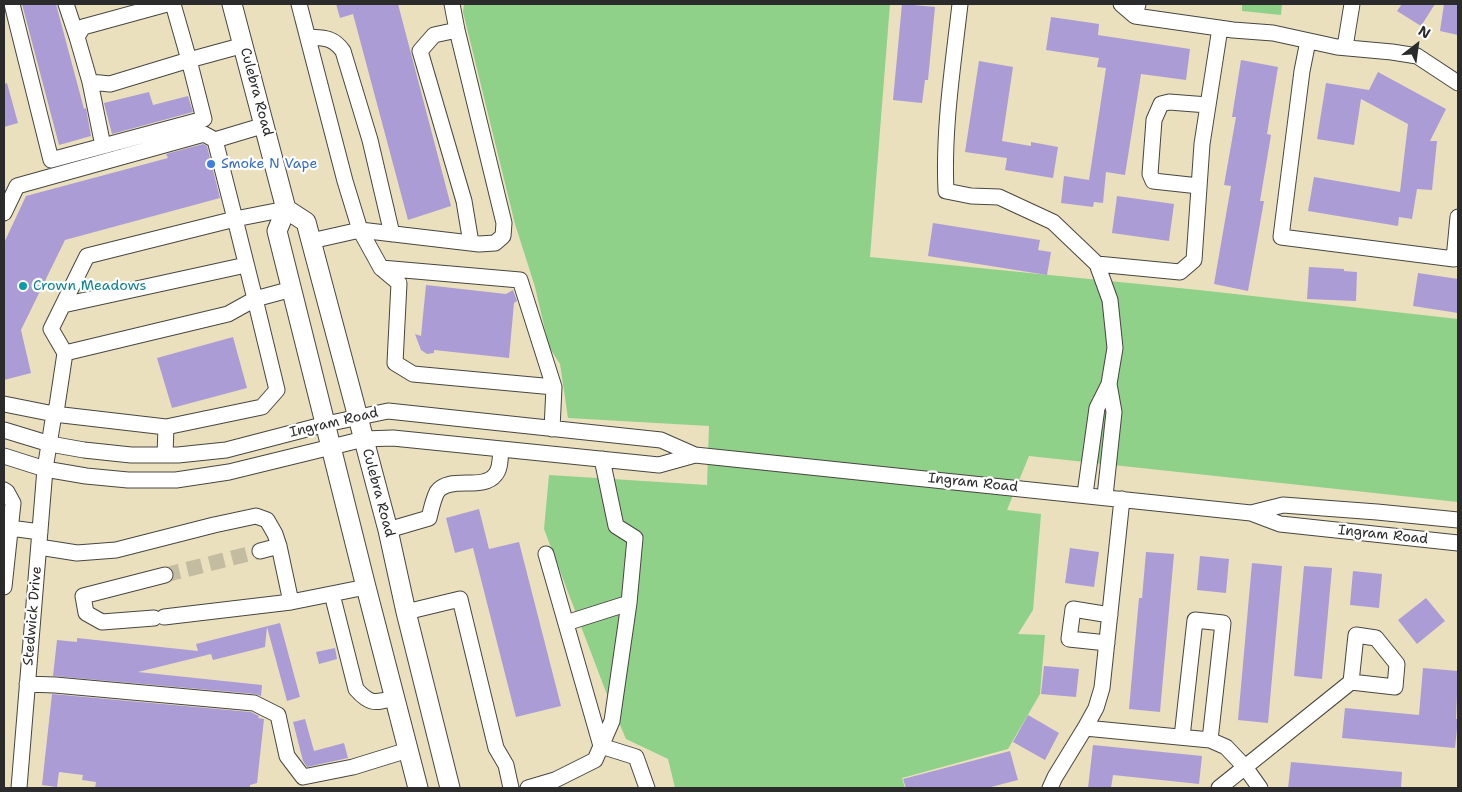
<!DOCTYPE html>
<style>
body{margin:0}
#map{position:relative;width:1462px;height:792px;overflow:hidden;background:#eae0be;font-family:"Shantell Sans",sans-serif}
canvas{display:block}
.frame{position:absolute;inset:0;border:5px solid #2b2b2b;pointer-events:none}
.north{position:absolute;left:1392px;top:20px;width:50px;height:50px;-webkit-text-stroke:4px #fff;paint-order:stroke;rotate:30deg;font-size:14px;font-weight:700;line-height:20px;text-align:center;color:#2b2b2b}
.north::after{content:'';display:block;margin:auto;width:18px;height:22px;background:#2b2b2b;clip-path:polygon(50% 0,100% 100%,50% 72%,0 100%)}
</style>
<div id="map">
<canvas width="1462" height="792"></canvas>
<div class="frame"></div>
<div class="north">N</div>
</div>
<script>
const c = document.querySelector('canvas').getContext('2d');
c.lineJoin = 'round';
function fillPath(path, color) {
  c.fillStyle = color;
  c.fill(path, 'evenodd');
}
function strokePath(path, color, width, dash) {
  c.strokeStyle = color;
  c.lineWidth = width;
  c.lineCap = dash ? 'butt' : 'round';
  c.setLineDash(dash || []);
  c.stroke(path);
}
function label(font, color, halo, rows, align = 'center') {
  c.font = font + ' "Shantell Sans",sans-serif';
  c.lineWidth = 4.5;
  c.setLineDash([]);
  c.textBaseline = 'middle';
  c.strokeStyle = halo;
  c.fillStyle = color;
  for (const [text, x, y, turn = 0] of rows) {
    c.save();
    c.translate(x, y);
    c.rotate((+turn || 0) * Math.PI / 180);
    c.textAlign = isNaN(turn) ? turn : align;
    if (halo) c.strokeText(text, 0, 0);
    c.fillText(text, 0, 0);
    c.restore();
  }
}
const green = new Path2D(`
 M464 4H890L870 257 1199 290 1458 319V502L1029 456 1007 510 1041 514 1033 610 1018 634 1045 635 1040 694 1008 749 902 778 905 788H675L668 759 626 739 606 692 544 529 549 475 707 485 709 426 568 418 560 364 549 347 535 287 515 224 463 12Z
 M1242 4H1282L1281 15 1242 11Z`);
const building = new Path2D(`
 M22 4H56L84 109 86 108 91 136 59 145Z
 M336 4H398L451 206 408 220 353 14 340 18Z
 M902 4 935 7 928 80H925L922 103 893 100Z
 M1402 4H1435L1421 26 1397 11Z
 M1444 4H1458V35L1440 31Z
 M1051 17 1099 24 1098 35 1190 49 1186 80 1141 74 1125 175 1106 172 1103 203 1094 202 1093 207 1061 203 1064 176 1089 180 1106 68 1097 67 1099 58 1046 50Z
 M1241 60 1278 67 1267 134 1271 135 1260 201H1264L1248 291 1214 284 1231 186 1224 185 1236 117H1232Z
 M979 61 1013 67 1002 141 1031 146V142L1058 147 1053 178 1005 170 1007 158 965 152Z
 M1378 72 1446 109 1430 141H1437L1432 190 1417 189 1412 219 1399 217 1398 226 1308 211 1314 177 1400 192 1408 124 1361 99 1354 145 1317 139 1326 83 1369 90Z
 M7 83 18 123 4 127V84Z
 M149 92 153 105 188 96 193 112 112 134 104 103Z
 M203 144 207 146 220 198 65 240 21 330 31 373 4 380V243L26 196 168 158 166 154Z
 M1117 196 1174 204 1169 241 1112 233Z
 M933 223 1040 240 1038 250 1051 252 1047 275 928 256Z
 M1309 267 1344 269V271L1357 272 1356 301 1307 299Z
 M1418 273 1458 279V313L1413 306Z
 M426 285 506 294 513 290 517 301 514 303 509 358 434 350V353L427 354 421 350 415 334 421 336Z
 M233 337 247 388 172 408 157 358Z
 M479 509 489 549 519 542 561 706 516 717 473 548 455 553 446 518Z
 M1070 548 1099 552 1094 587 1065 583Z
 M1146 552 1174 554 1160 712 1129 709 1139 598H1142Z
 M1200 556 1229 559 1226 593 1197 590Z
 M1252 563 1282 566 1268 723 1238 720Z
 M1304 566 1332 568 1322 679 1294 676Z
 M1353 571 1382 574 1379 608 1350 605Z
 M1426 598 1445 621 1417 644 1398 620Z
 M280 623 300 697 287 701 267 627 265 647 213 660 211 654 138 672 262 685 261 696 255 694 53 676 57 640 77 642V638L198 651 196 644Z
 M335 648 337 659 319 664 316 652Z
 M1044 666 1079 669 1076 697 1041 694Z
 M1423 668 1458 671 1456 719H1458L1455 748 1342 738 1345 708 1419 715Z
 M52 694 251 712 259 716 258 718 264 719 257 783 250 785V788H95L96 782 82 780 83 775 59 772 57 787 42 785Z
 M1028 715 1059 733 1045 760 1013 742Z
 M305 719 314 751 344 743 348 758 307 767 303 761 293 722Z
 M1093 745 1202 756 1199 784 1113 775 1111 788H1088Z
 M1010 751 1018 780 987 788H906L903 779Z
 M1291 762 1402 772 1401 788H1288Z`);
const minorTunnel = new Path2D(`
 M165 575 260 551`);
const minor = new Path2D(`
 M12 4 51 160 204 119 189 60 244 45
 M66 4 77 37
 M167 4 83 27 77 37 90 82 110 84 189 60 173 4
 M299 4 345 181 360 230 479 244 495 243 503 236 504 223 457 30 452 4
 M960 4C953 66 943 129 946 191L971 196 999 197 1053 222 1097 264 1180 272 1194 260 1202 144 1220 28
 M1121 4 1135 16
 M1138 4 1135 16 1233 30 1273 33 1337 47 1392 52 1417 56 1458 83
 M457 30 434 35 420 51 464 201 471 243
 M308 37C324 38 333 37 343 51L370 140 392 234
 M1308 41 1302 71 1281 237 1454 259 1458 217
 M1345 47 1352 4
 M90 82 103 146
 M1199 186 1153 181 1150 174 1154 120 1161 104 1169 102 1208 105
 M4 213 17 186 204 134 215 140 265 125
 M311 241 360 230 381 268 520 280 554 387 552 429
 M381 268 399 283 395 363 413 374 554 387
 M63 305 246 265
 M65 353 228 314 255 299 235 219 286 209
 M4 404 54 414 45 469 19 788
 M166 427 262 407 277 390 255 299 292 289
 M4 430 50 444 84 450 131 455H178L226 450 326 424 388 411 661 440 695 455 1251 513 1280 524 1458 543
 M165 455 166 427 54 414 57 406 65 353 51 329 87 256 235 219 215 140
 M4 456 45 469 86 476 128 480H176L229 472 364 439 393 438 659 465 695 455
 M4 490 7 492 13 503 4 587
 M1085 494 1097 408 1109 384 1115 348 1110 300 1097 264
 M1105 496 1114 412 1109 384
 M1251 513 1283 505 1377 512 1458 520
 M10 528 40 532
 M388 530 429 518C431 510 433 500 437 492 449 475 483 491 495 475 501 469 500 456 501 449
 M39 547 77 553 116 550 214 525 256 516 267 520 275 534 279 546 291 602
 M260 551 279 546
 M546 554 601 746 636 757 647 788
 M332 594 356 689C370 705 375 703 395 698
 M406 612 460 599 496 748 506 765 511 788
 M164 617 291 602 366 587
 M154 618 102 622 86 613 83 596 165 575
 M566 623 629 603
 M1107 643 1069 639 1073 609 1110 615
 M27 684 55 685 254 703 278 715 287 756 303 777 353 767 408 750
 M1085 728 1210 740 1226 747 1245 767 1260 788
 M1182 737 1195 620 1223 623 1210 740
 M528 788 555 780 595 760 612 721 629 603 635 538 616 526 602 459
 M1050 788 1055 777 1085 728 1096 708 1102 688 1122 499
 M1219 788 1351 682 1395 687 1397 664 1376 638 1356 635 1351 682`);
const major = new Path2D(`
 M232 4 286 209 277 231 366 587 418 788
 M286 209 306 222 388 530 406 612 450 788`);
const markers = [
 [211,164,5,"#3f7fe0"],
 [23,286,5,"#0f9aa8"]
];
const streetNames = [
 ["Culebra Road",256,92,75],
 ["Ingram Road",334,423,-13],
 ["Ingram Road",973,483,6],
 ["Culebra Road",378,493,75],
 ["Ingram Road",1383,535,6],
 ["Stedwick Drive",33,616,-85]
];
const shopNames = [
 ["Smoke N Vape",221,164]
];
const cultureNames = [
 ["Crown Meadows",33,286]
];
fillPath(green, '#90d189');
fillPath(building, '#ac9cd5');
strokePath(minorTunnel, '#c4bca1', 15, [15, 8]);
strokePath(minor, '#484641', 17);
strokePath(major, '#484641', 21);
strokePath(minor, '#fff', 15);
strokePath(major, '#fff', 19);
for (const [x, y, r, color] of markers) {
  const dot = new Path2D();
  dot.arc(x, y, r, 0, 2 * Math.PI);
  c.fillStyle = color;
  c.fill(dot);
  strokePath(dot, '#fff', 2);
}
label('14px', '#2b2b2b', '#fff', streetNames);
label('14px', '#366cbe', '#fff', shopNames, 'left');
label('14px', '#0d838f', '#fff', cultureNames, 'left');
</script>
